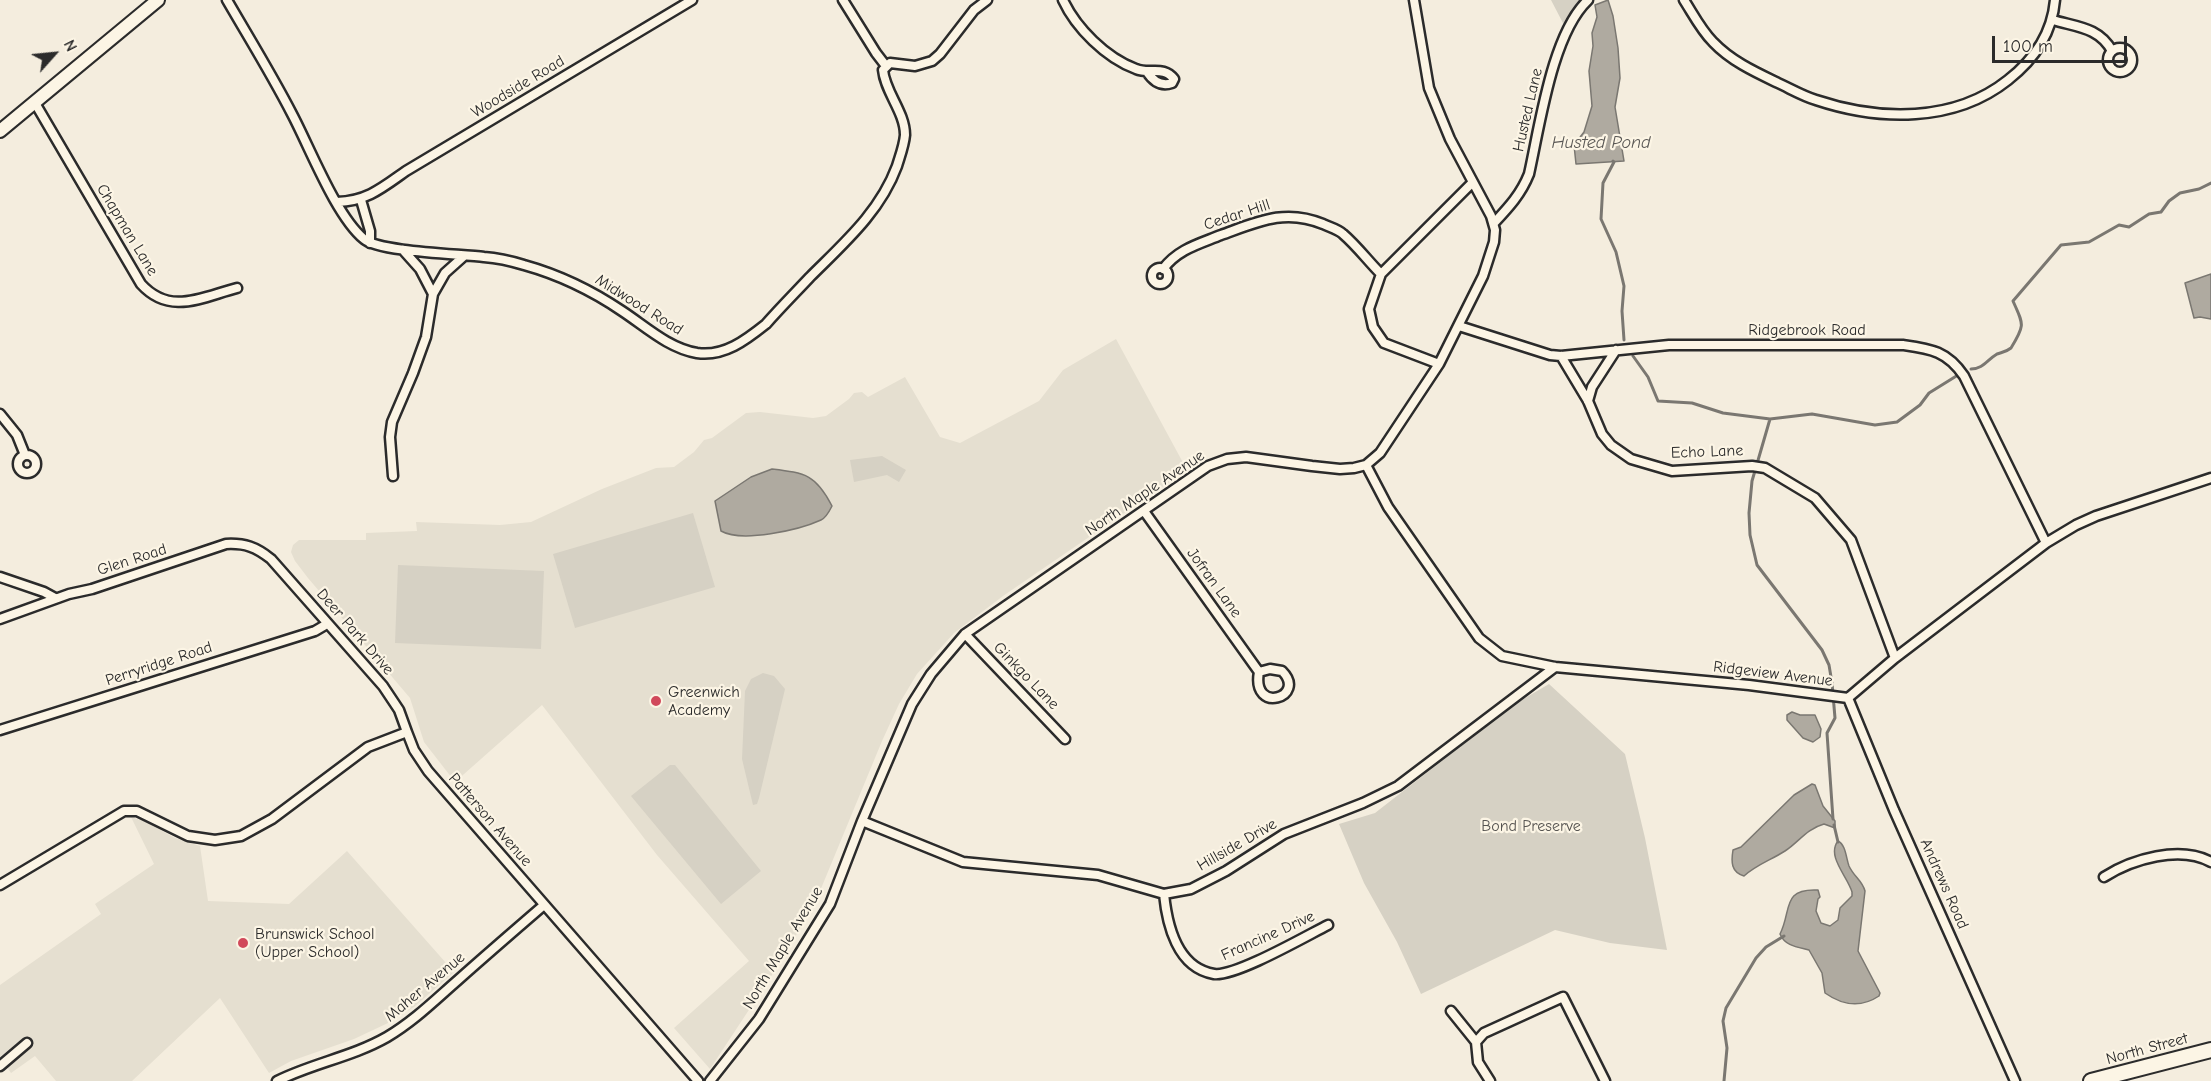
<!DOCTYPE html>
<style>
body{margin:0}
#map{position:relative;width:2211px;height:1081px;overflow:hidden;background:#f4edde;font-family:"Comic Neue",sans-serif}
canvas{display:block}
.north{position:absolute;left:24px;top:24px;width:60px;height:60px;-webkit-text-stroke:4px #fcf5e5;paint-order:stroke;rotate:63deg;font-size:16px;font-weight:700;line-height:24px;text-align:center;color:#2b2b2b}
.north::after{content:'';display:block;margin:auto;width:21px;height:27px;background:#2b2b2b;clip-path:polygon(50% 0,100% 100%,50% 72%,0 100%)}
.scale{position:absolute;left:1992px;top:36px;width:135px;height:27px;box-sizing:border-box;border:3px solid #2b2b2b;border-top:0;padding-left:8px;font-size:18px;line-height:21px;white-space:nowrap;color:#2b2b2b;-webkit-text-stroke:4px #fcf5e5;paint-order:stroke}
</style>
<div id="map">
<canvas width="2211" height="1081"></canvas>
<div class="north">N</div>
<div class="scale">100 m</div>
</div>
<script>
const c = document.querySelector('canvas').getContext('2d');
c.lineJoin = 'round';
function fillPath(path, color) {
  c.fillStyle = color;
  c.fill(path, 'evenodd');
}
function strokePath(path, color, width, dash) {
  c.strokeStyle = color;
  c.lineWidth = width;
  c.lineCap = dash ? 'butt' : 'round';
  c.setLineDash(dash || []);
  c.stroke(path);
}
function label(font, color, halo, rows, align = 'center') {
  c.font = font + ' "Comic Neue",sans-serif';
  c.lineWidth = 4.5;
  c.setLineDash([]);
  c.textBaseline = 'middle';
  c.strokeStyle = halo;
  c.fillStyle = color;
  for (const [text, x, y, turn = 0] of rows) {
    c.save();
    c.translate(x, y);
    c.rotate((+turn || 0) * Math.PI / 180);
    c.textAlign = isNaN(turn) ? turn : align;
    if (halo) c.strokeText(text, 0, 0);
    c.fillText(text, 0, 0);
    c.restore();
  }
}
const built = new Path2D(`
 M1116 339 1187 470 1003 596 954 633 917 674 899 704 882 741 820 891 787 952 710 1069 674 1028 749 961 657 855 542 705 455 782 424 742 410 698 308 578 295 561 291 552 293 545 299 540H366V533L417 531 416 522 500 525 531 522 602 489 656 468 674 467 694 452 704 440 712 438 746 413 760 412 813 418 826 416 849 399 854 393 862 392 868 397 905 377 940 437 960 443 1039 401 1063 370Z
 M131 817 144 821 175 838 200 846 208 901 289 904 347 851 454 972 414 1007 388 1023 354 1039 291 1061 269 1073 220 998 132 1081H56L35 1056 11 1073 0 1057V985L101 914 95 904 154 864Z`);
const green = new Path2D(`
 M1551 0H1581L1564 25Z
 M882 456 906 470 899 482 887 475 854 482 850 460Z
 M693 513 715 587 575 628 553 554Z
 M398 565 544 571 541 649 395 643Z
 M763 673 774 676 785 689 759 798 757 804 753 805 742 759 745 691 751 679Z
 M1549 684 1625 754 1645 838 1667 950 1610 943 1555 930 1421 994 1397 942 1364 883 1339 824 1375 813 1515 704Z
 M670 765H675L761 871 721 904 631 796Z`);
const water = new Path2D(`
 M1608 0 1613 16 1618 48 1620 78 1615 107 1624 161 1576 164 1574 145 1584 132 1592 106 1589 71 1593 46 1592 33 1597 17 1595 5Z
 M2211 274V319L2200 317 2194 318 2185 283Z
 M772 469C806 473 816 475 832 506 829 512 826 518 821 520 799 530 742 543 721 531L715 501 751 477Z
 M1792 712 1800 715H1815L1821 729 1820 737 1813 742 1803 738 1787 720V715Z
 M1812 784 1815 785 1823 806 1835 821V828L1824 824C1806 829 1799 842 1785 851 1771 860 1756 865 1744 876 1731 872 1731 862 1733 850L1741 847 1794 795Z
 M1838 841C1846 845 1846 858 1849 866 1854 877 1862 880 1865 891L1858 951 1880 993 1879 996C1861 1008 1842 1005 1825 993L1822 973 1809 950C1797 947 1785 946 1780 934 1792 911 1781 888 1818 890L1820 897 1818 899 1816 911 1821 923 1830 926 1838 920 1840 908 1852 896V892C1848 877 1826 856 1838 841Z`);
const stream = new Path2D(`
 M1613 161 1614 162 1603 183 1601 219 1616 252 1624 286 1622 311 1624 340
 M1633 356 1648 377 1658 401 1692 403 1723 413 1770 419 1812 414 1875 425 1897 422 1920 405 1929 393 1958 375
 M1971 369C1983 369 1987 360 1997 354 2003 352 2006 352 2011 348 2026 324 2023 324 2013 301L2061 245 2089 242 2119 225 2129 227 2149 214 2161 212 2169 201 2180 193 2199 189 2211 183
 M1770 419 1752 481 1749 513 1750 535 1757 565 1822 650 1829 665 1832 683 1835 718 1827 733 1833 819
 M1834 825 1838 842
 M1724 1081 1727 1048 1723 1021 1726 1008 1756 958 1766 947 1784 936`);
const minor = new Path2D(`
 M227 0C249 38 272 75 292 114 310 148 336 216 364 239 379 252 461 254 484 257 498 258 511 261 524 265 560 275 591 290 622 311 645 326 668 348 697 353 724 357 746 340 766 324 780 308 795 293 810 277 844 243 880 212 897 166 900 156 904 146 905 135 905 112 885 92 883 70L890 63 915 66 932 61 940 54 974 10 987 0
 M843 0 876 53 886 66
 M1063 0C1076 28 1106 58 1136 69 1150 75 1163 65 1174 79L1172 83C1161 87 1153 81 1147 72
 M1684 0C1693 14 1701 30 1713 42 1731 61 1755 72 1778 83 1791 89 1803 96 1816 100 1879 121 1954 123 2008 80 2035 59 2052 34 2055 0
 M2053 20C2076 27 2099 27 2112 51
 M2108 60a12 12 0 1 1 24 0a12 12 0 1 1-24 0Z
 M35 103 141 284C170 316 202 297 237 288
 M361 200 370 231V243
 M337 202C367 201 382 188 406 171L692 0
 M1494 223C1509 207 1521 194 1529 174 1540 125 1552 34 1588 0
 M403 250 420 269 433 294
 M1152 276a8 8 0 1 1 16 0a8 8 0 1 1-16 0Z
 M1163 269C1178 249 1199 244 1221 235 1257 222 1285 208 1323 224 1329 227 1338 229 1343 234 1357 246 1368 261 1381 274
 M1459 326 1550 355 1561 356 1669 345H1903C1931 349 1947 351 1964 376L2046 543
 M1561 356 1588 401 1602 434 1611 445 1631 459 1672 471 1752 466 1765 468 1815 498 1851 540 1895 658
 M1439 364 1384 343 1373 327 1369 309 1381 274 1473 182
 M1588 401 1592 387 1616 350
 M0 414 17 435 25 455
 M18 464a9 9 0 1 1 18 0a9 9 0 1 1-18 0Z
 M1366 465 1388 507 1479 638 1502 656 1555 667 1749 685 1848 698 1895 658 2046 543 2076 525 2096 516 2211 478
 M393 476 390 437 392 422 413 373 426 337 433 294 445 273 464 256
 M1144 511 1259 672C1251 715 1308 697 1282 671L1270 669 1259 672
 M0 577 44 592 55 598
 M0 619 69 594 92 589 226 544C245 543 256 547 271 559L383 686 399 710 407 732
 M965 634 1065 739
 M1848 698 1894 810 2015 1081
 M0 730 315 631 327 624
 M862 821 963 862 1098 875 1164 894 1191 889 1226 871 1284 834 1363 803 1398 786 1555 667
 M2104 877C2132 859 2180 845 2211 862
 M0 885 124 811H137L188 836 215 840 241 836 272 819 368 747 407 732 414 750 428 771 698 1081
 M1164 894C1167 924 1177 968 1214 974 1235 977 1306 936 1328 925
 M1451 1011 1476 1042 1478 1062 1490 1081
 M1476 1042 1484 1033 1563 997 1605 1081
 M0 1066 27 1043
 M277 1081C313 1063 352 1057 387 1037 414 1021 435 1000 458 980 486 955 515 930 544 905
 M710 1081 759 1019 830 904 862 821 912 704 931 674 965 634 1208 466 1227 459 1246 457 1312 466 1340 469 1354 468 1366 465 1380 453 1439 364 1483 276 1494 242 1495 230 1491 216 1450 139 1429 88 1414 0`);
const secondary = new Path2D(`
 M0 131 158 0`);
const primary = new Path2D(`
 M2091 1081 2211 1050`);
const markers = [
 [656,701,6,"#d1495b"],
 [243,943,6,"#d1495b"]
];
const streetNames = [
 ["Woodside Road",518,87,-31],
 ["Husted Lane",1528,110,-77],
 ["Cedar Hill",1237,215,-18],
 ["Chapman Lane",127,230,59],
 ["Midwood Road",639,305,32],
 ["Ridgebrook Road",1807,330],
 ["Echo Lane",1707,452,-2],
 ["North Maple Avenue",1145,493,-34],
 ["Glen Road",132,560,-18],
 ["Jofran Lane",1214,583,54],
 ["Deer Park Drive",355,632,49],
 ["Perryridge Road",159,664,-18],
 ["Ridgeview Avenue",1773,674,7],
 ["Ginkgo Lane",1026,676,46],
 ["Patterson Avenue",490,820,49],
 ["Hillside Drive",1237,845,-30],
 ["Andrews Road",1944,884,66],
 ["Francine Drive",1268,936,-24],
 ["North Maple Avenue",783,948,-59],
 ["Maher Avenue",425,987,-40],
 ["North Street",2147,1049,-15]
];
const poiNames = [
 ["Greenwich",668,692],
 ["Academy",668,710],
 ["Brunswick School",255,934],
 ["(Upper School)",255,952]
];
const parkNames = [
 ["Bond Preserve",1531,826]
];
const waterNames = [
 ["Husted Pond",1601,143]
];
fillPath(built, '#e5dfd0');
fillPath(green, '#d6d1c4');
fillPath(water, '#afaaa0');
strokePath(water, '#7a7771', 1.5);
strokePath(stream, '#7a7771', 3);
strokePath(minor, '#2b2b2b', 13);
strokePath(secondary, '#2b2b2b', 16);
strokePath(primary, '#2b2b2b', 18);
strokePath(minor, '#fcf5e5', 8);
strokePath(secondary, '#fcf5e5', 12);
strokePath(primary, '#fcf5e5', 14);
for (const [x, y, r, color] of markers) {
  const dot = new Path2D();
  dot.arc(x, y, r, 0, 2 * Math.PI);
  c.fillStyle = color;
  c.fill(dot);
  strokePath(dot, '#fcf5e5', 2);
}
label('16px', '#2b2b2b', '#fcf5e5', streetNames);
label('16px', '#2b2b2b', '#fcf5e5', poiNames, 'left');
label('16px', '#565451', '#fcf5e5', parkNames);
label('italic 18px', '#595754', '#fcf5e5', waterNames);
</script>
